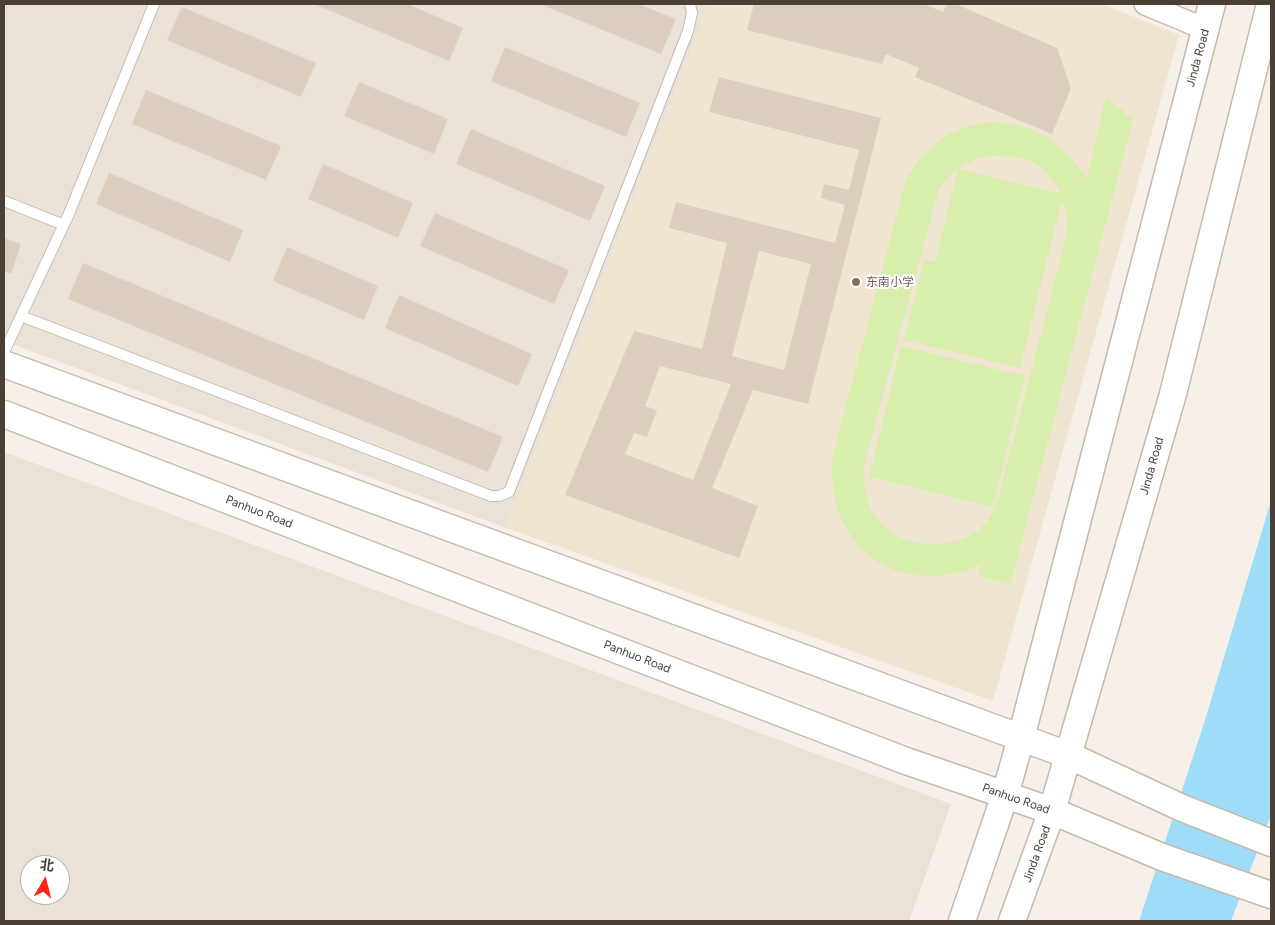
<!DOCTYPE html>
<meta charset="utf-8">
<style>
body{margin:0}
#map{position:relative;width:1275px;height:925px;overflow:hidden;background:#f6f0e8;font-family:Figtree,"Noto Sans SC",sans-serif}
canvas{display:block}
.frame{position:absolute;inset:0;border:5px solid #4a4036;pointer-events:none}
.north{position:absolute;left:20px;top:855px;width:50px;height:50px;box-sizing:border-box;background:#fff;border:1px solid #b7b3af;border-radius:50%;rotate:8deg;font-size:14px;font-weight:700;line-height:20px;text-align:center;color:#4a4036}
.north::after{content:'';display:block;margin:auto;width:18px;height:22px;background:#ff2416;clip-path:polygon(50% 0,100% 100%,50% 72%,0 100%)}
</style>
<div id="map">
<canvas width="1275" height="925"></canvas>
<div class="frame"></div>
<div class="north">北</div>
</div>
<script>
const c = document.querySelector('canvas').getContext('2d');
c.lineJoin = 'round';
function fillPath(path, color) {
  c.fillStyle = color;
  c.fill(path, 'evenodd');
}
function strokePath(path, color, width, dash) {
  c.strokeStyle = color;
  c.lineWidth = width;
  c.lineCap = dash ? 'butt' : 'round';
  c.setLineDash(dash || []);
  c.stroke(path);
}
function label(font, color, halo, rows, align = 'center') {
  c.font = font + ' Figtree,"Noto Sans SC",sans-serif';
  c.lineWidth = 4;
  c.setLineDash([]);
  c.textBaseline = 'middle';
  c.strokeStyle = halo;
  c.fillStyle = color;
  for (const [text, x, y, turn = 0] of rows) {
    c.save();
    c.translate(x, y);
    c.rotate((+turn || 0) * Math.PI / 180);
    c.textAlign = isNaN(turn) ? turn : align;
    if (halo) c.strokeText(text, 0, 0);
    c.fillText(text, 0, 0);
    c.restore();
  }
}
const residential = new Path2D(`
 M4 4H709L506 528 4 341Z
 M4 452 951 804 909 921H4ZM30 865H60V895H30Z`);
const education = new Path2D(`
 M709 4H1102L1179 35 993 701 506 528Z`);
const green = new Path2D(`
 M1106 96 1133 120 1010 585 979 576 980 565C897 601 823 545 833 455L905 183C946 102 1041 104 1087 179ZM988 156C1023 155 1045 160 1061 194L958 169 935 262 924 260 904 340 1020 368 1062 199 1067 217V233L998 499C995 505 993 514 988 520 961 555 892 552 872 511 865 498 864 483 863 469L939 188C955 169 964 162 988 156Z
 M901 346 1025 376 993 507 869 477Z`);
const water = new Path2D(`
 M1271 501V815L1231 921H1139L1206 717Z`);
const building = new Path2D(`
 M314 4H407L463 28 449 61Z
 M540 4H638L676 19 661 54Z
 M754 4H924L943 12 947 4H956L1057 48 1071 88 1052 134 915 77 919 68 886 54 882 64 747 30Z
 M182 7 316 63 301 97 167 40Z
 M505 47 640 103 626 137 491 81Z
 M719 77 881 118 808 404 753 390 712 488 758 506 739 558 565 495 634 331 702 349 727 243 669 228 676 202 835 243 845 205 821 198 824 184 849 190 859 150 709 112ZM759 251 811 264 784 370 732 356ZM660 366 731 384 693 480 625 454 634 433 647 437 657 410 645 406Z
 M359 82 448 119 434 154 344 116Z
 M146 90 281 146 266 180 132 124Z
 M471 129 605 186 590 221 456 164Z
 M323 164 413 203 398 238 308 199Z
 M109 173 243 230 230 262 96 204Z
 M435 213 569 270 554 304 420 246Z
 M4 238 21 244 11 274 4 271Z
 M287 247 378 286 364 320 273 281Z
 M83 263 503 437 488 472 68 299Z
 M399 295 532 354 518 386 385 328Z`);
const service = new Path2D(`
 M4 201 64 225
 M21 316 491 496H499L509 492 688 31 692 13 690 4
 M4 352 68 216 154 4`);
const minor = new Path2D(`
 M1145 4 1205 29`);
const tertiary = new Path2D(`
 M4 364 1068 755 1182 808 1271 843
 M4 414 906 761 1052 811 1162 857 1271 895
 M962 921 1005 795 1021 738 1212 4
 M1012 921 1052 811 1173 394 1270 4`);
const markers = [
 [856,282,5,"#8d6e63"]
];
const streetNames = [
 ["Jinda Road",1198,58,-75],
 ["Jinda Road",1152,466,-74],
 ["Panhuo Road",259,512,21],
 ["Panhuo Road",637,657,21],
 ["Panhuo Road",1016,799,19],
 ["Jinda Road",1037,854,-70]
];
const educationNames = [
 ["东南小学",866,282]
];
fillPath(residential, '#eae2d6');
fillPath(education, '#f0e5d1');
fillPath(green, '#d7eead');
fillPath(water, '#9edcf8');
fillPath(building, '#dccebf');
strokePath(service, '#c6baac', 12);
strokePath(minor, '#c6baac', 24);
strokePath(tertiary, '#c6baac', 29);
strokePath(service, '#fff', 10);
strokePath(minor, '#fff', 21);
strokePath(tertiary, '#fff', 26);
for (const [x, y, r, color] of markers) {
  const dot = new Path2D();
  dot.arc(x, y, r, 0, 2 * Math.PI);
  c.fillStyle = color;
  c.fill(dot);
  strokePath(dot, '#fff', 2);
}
label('12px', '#4a4036', '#fff', streetNames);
label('12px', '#785e54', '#fff', educationNames, 'left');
</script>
